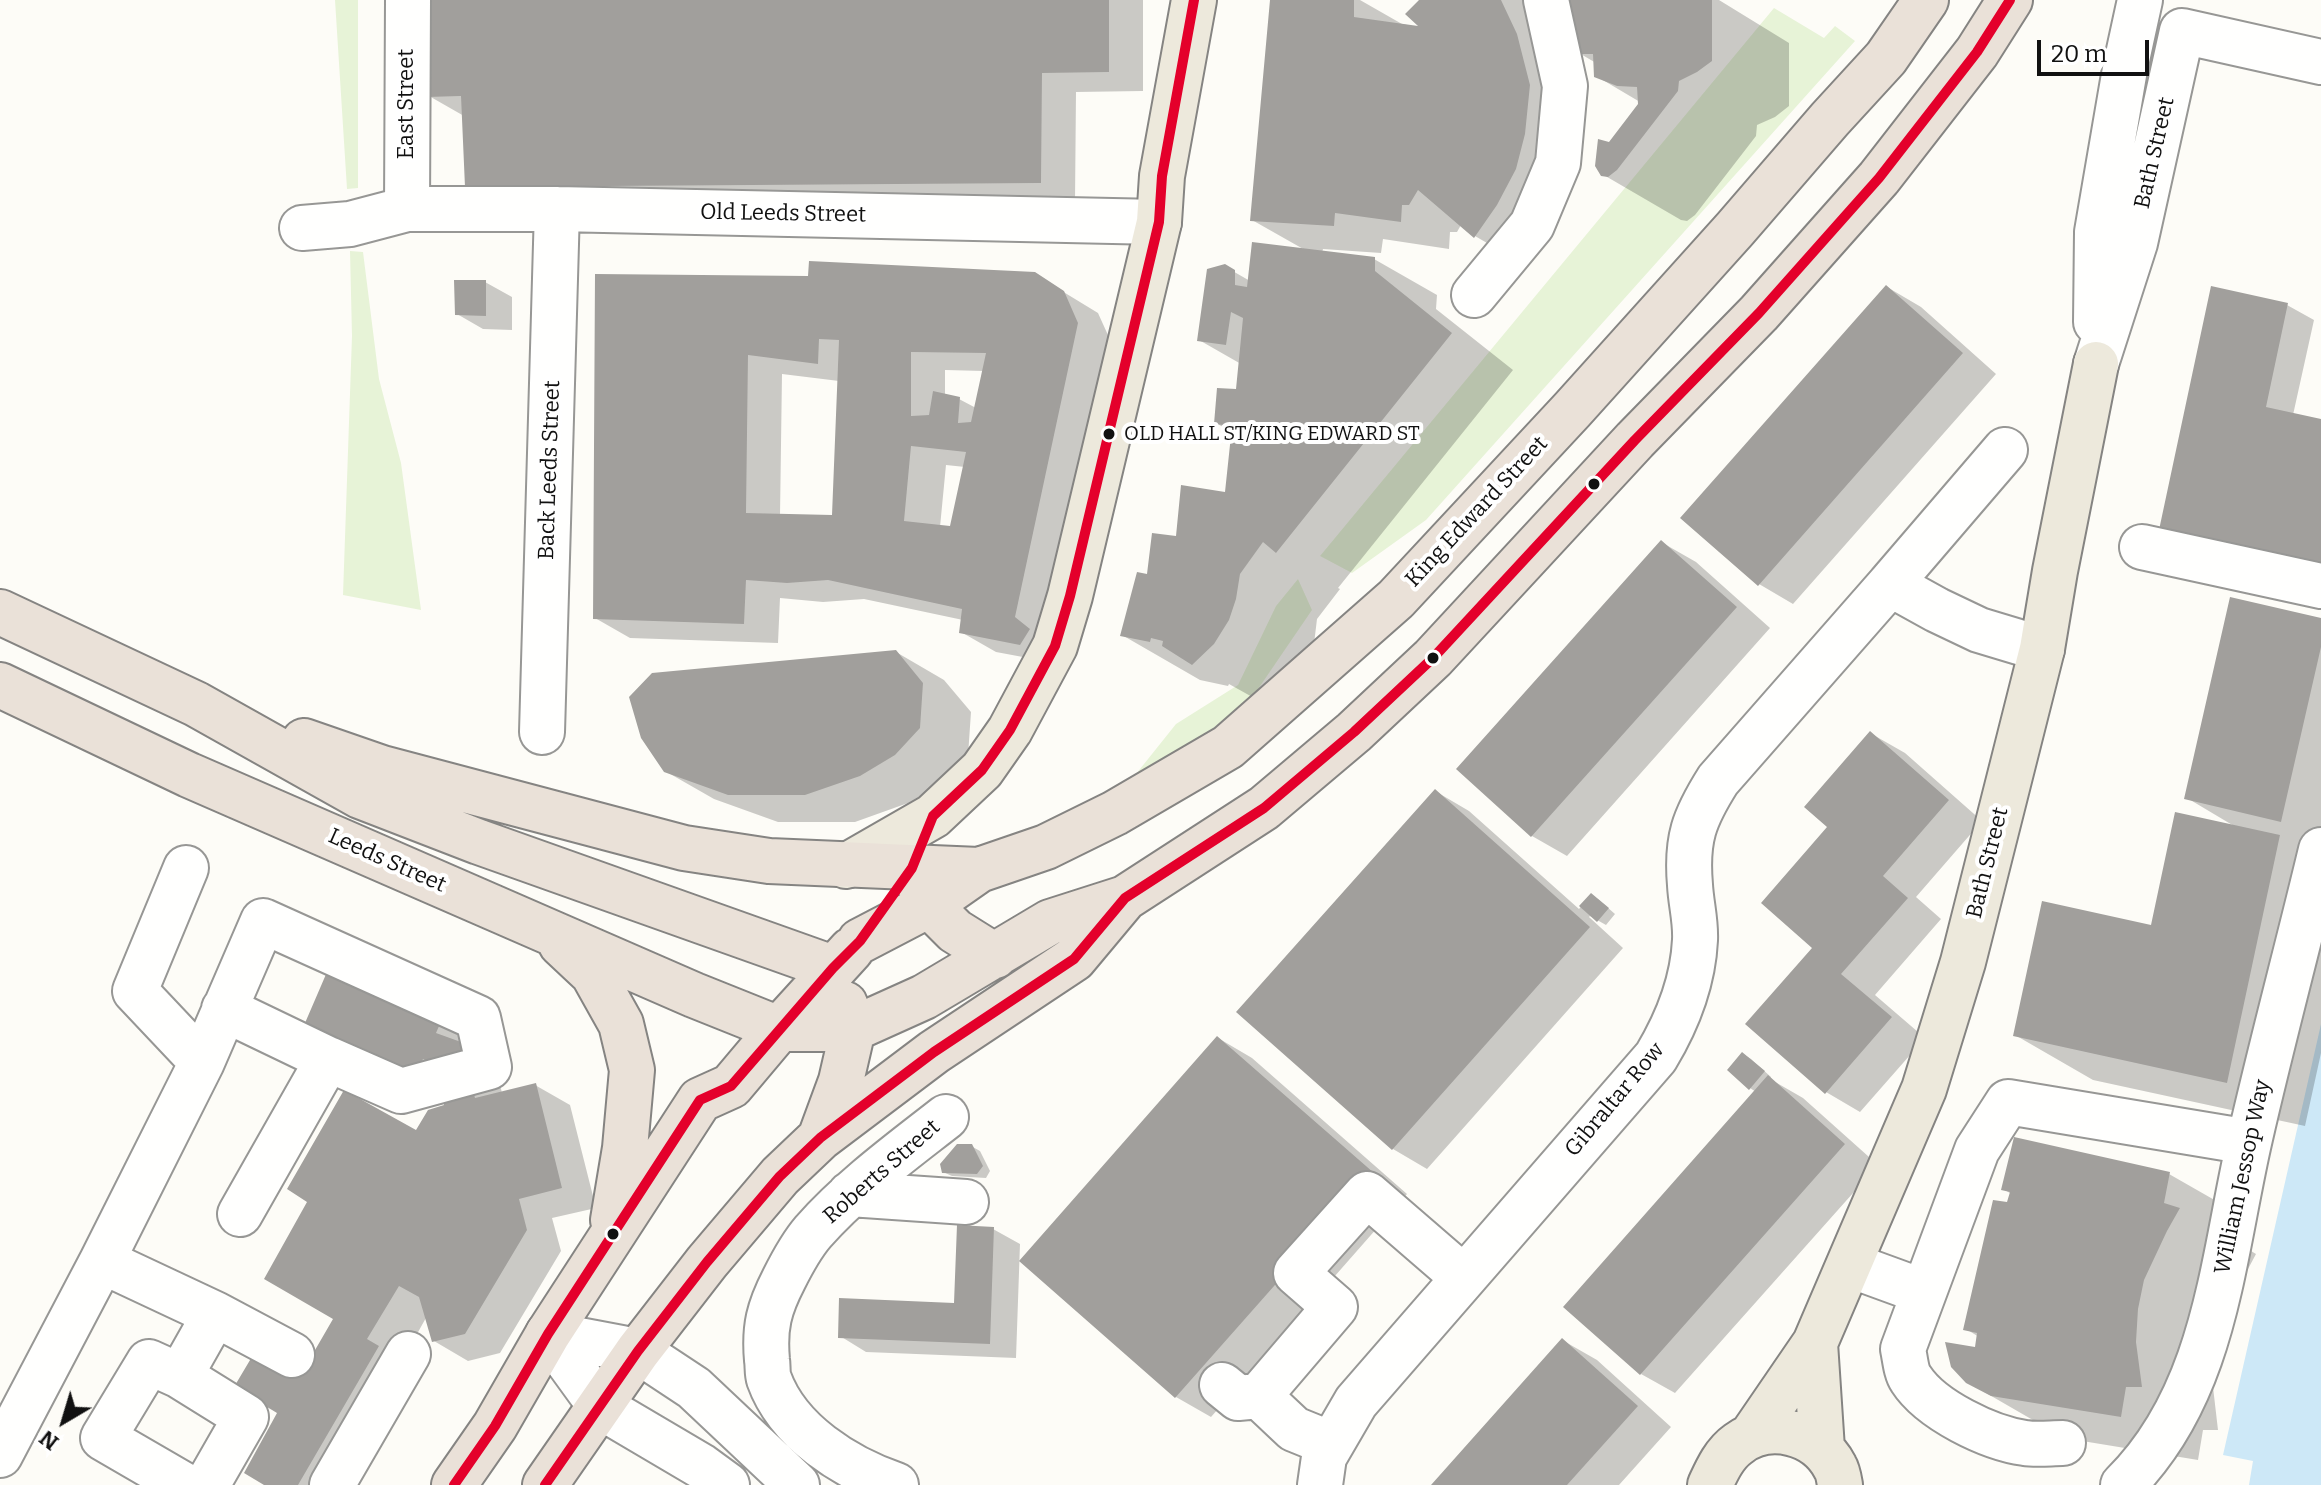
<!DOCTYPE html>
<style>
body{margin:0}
#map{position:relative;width:2321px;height:1485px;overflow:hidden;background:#fdfcf7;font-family:Bitter,serif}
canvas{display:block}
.north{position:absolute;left:24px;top:1381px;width:80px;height:80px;-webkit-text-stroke:6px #fff;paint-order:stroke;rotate:218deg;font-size:22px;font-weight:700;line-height:32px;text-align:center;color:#111}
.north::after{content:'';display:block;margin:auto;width:28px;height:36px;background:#111;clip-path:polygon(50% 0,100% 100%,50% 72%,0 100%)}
.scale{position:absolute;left:2037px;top:40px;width:112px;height:36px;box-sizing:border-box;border:4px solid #111;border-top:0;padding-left:10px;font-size:24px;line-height:28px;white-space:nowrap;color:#111;-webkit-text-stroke:6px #fff;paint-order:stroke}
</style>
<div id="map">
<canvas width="2321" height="1485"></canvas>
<div class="north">N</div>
<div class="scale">20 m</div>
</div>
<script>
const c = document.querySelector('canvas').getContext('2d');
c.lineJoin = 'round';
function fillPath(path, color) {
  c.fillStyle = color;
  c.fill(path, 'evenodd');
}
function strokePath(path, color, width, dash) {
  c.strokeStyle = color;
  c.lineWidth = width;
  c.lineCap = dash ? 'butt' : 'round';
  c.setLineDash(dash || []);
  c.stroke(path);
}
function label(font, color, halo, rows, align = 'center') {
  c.font = font + ' Bitter,serif';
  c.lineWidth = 8;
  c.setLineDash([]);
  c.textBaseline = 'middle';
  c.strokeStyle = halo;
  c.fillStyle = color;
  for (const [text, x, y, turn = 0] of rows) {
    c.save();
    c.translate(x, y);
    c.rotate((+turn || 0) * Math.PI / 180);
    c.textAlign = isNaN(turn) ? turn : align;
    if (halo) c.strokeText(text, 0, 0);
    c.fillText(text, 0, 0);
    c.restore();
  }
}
const green = new Path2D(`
 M335 0H358V188L347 189Z
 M1774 8 1824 38 1835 26 1855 41 1426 520 1352 573 1320 556Z
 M350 251 363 252 379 379 401 463 421 610 343 595 352 336Z
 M1298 579 1312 610 1254 695 1200 739 1136 774 1176 724 1238 685 1276 606Z`);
const water = new Path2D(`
 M2321 1024V1485H2249L2253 1461 2223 1455Z`);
const shadow = new Path2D(`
 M426 0H1143V91L1076 92 1075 202 501 206 467 186 464 116 429 96Z
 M1272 0H1360L1402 24 1423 28 1422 0H1526L1565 63 1523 264 1475 236 1461 225 1457 232H1450L1449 249 1383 239 1381 253 1323 249 1322 253 1374 259 1437 295 1436 309 1513 370 1338 588 1340 589 1317 619 1314 644 1272 708 1229 684 1228 686 1200 680 1122 635 1148 576 1178 539 1227 495 1233 433 1216 423 1238 392 1241 364 1199 340 1224 266 1250 281 1305 250 1252 220Z
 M1564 0H1719L1789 43V106L1775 117 1757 125 1756 136 1695 215 1687 221 1681 220 1602 174 1610 144 1640 102 1596 76V63L1579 53Z
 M1034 274 1098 313 1112 344 1055 663 996 652 961 632 963 620 864 599 823 602 780 598 778 643 630 638 595 618 597 276 810 278ZM945 370 984 371 976 408 959 399 945 396ZM782 374 839 381 834 517 780 516ZM946 465 965 467 951 528 940 527Z
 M485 282 512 297V330L483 329 457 314Z
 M1887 287 1921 307 1996 374 1793 604 1759 584Z
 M2287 305 2314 320 2293 415 2321 421 2161 529Z
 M1661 542 1696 562 1770 628 1567 856 1532 836 1458 769Z
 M2321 620V1053L2305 1126 2093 1080 2015 1035 2152 927 2234 826 2187 798Z
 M896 652 944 680 971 712 968 756 944 782 908 803 855 822H778L714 799 665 771Z
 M1870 733 1905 753 1982 821 1916 897 1941 919 1875 995 1925 1038 1860 1112 1826 1092 1815 948Z
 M1435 791 1469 811 1579 909 1591 895 1599 900 1615 914 1606 925 1590 916 1589 917 1623 948 1427 1169 1393 1149Z
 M442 1018 495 1064 502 1093 535 1085 570 1105 596 1208 552 1218 561 1251 500 1353 468 1361 434 1341 427 1316 333 1485H268L301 1378 336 1319 446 1106 442 1089 342 1042 307 1022Z
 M1218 1038 1252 1058 1407 1194 1211 1417 1176 1397 1021 1261Z
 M1743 1054 1751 1059 1771 1077 1770 1079 1803 1098 1878 1165 1675 1393 1641 1374 1756 1092 1750 1088Z
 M971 1146 980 1151 990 1171 986 1178 952 1176 943 1172Z
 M2169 1174 2246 1218 2241 1245 2256 1254 2232 1299 2214 1354 2213 1387 2218 1430H2203L2198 1460 2070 1439 2045 1427 1967 1382 1979 1337 1966 1329 2011 1194 2004 1189Z
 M993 1229 1020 1244 1016 1358 866 1352 840 1336 956 1305Z
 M1562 1340 1597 1360 1671 1427 1619 1485H1434Z`);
const building = new Path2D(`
 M423 0H1109V72L1042 73 1041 183 465 187 461 96 427 97Z
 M1270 0H1354V17L1418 26 1405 14 1419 0H1501L1517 34 1530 85 1525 134 1516 169 1497 205 1474 238 1418 190 1409 205H1402L1401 222 1335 213 1334 226 1250 221Z
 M1562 0H1712V61L1697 72 1679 81 1678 91 1617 170 1608 177 1601 176 1595 166 1598 139 1609 142 1638 104 1637 87 1617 86 1594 77 1593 54H1577Z
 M1252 242 1375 257V271L1452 333 1276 553 1263 542 1240 574 1236 599 1229 620 1214 644 1192 665 1162 646 1163 641 1151 638 1150 642 1120 636 1137 572 1147 574 1152 533 1176 536 1181 485 1225 492 1232 426 1214 424 1217 388 1236 389 1243 318 1231 312 1226 345 1197 341 1207 269 1225 264 1235 270V285L1247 287Z
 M809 261 1035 272 1064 291 1078 323 1015 617 1030 629 1020 645 959 633 962 609 828 580 787 583 746 580 744 624 593 619 595 274 808 276ZM819 339 839 340 832 515 746 513 748 355 818 364ZM911 352 986 353 971 422 958 423 960 397 933 391 929 415 911 416ZM911 446 966 452 950 526 904 521Z
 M454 280H486V316L455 315Z
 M1886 285 1963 353 1758 586 1680 518Z
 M2211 286 2288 303 2266 407 2321 419V565L2159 530Z
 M1661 540 1737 607 1531 837 1456 769Z
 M2230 597 2321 618V647L2281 822 2184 799Z
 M896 650 923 683 920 728 895 755 860 776 805 795H728L664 772 641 738 629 697 652 673Z
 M1870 731 1949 800 1883 876 1908 898 1841 974 1892 1017 1825 1094 1745 1024 1812 948 1761 903 1827 827 1804 807Z
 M1435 789 1590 927 1392 1150 1236 1012Z
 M2175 812 2280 835 2227 1083 2013 1036 2042 901 2151 925Z
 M1591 893 1609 908 1597 922 1579 906Z
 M330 965 443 1017 436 1033 461 1042 475 1098 536 1083 562 1188 519 1199 527 1230 465 1334 432 1342 419 1297 399 1286 367 1339 379 1346 298 1485H264L244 1473 277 1413 234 1387 256 1350 300 1376 333 1319 264 1279 307 1202 287 1189 344 1090 416 1130 428 1110 444 1105 435 1065 423 1059 416 1075 305 1023Z
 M1217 1036 1374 1173 1175 1398 1019 1261Z
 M1742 1052 1765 1071 1749 1090 1727 1070Z
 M1768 1075 1845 1144 1640 1375 1563 1307Z
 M2014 1137 2170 1172 2164 1203 2180 1208 2167 1231 2144 1280 2138 1309 2136 1342 2142 1387H2126L2121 1417 1991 1396 1966 1383 1951 1367 1945 1342 1975 1347 1977 1333 1963 1330 1993 1200 2007 1202 2010 1192 2001 1190Z
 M957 1144H972L983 1166 977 1174 942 1173 940 1164Z
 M957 1225 994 1227 990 1344 838 1338 839 1298 954 1303Z
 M1562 1338 1638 1406 1567 1485H1431Z`);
const minor = new Path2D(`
 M407 209 408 0
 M302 228 350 224 407 209H557L1159 222
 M1474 295 1532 225 1558 163 1565 86 1546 0
 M2096 322 2097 232 2125 69 2140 0
 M2096 364 2135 243 2182 31 2321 62
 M2142 547 2321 586
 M1890 584 2005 450
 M542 732 557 209
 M186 868 135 991 202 1062
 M850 1194 966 1202
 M240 1214 328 1059
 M102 1261 215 1314 292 1355
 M1850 1265 1924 1292
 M548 1334 638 1351 694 1388 797 1485
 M548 1334 601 1407 701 1466 727 1485
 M180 1376 215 1314
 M1222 1385 1238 1398 1259 1396
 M2063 1443C2051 1443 2037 1445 2025 1443 1989 1438 1931 1410 1911 1379 1906 1372 1905 1358 1903 1349L1977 1150 2008 1102 2249 1142
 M1331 1444 1294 1429 1259 1396 1335 1307 1296 1273 1367 1194 1463 1277
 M0 1455 102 1261 202 1062 263 921 478 1018 489 1067 401 1091 328 1059 224 1009
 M184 1485 103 1438 149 1362 180 1376 246 1417 207 1485
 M332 1485 408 1354
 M896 1485C846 1468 788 1432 769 1379 767 1373 768 1366 767 1360 764 1327 769 1308 784 1279 792 1263 801 1246 813 1232 852 1188 900 1153 946 1117
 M1320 1485 1324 1457 1356 1402 1656 1057C1677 1022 1693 982 1695 940 1696 921 1691 904 1690 885 1686 839 1694 818 1718 780L1890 584 1937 610 1979 630 2042 649
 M2123 1485C2216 1393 2222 1259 2250 1138 2272 1042 2298 946 2321 850`);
const major = new Path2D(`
 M846 866 933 816 982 770 1010 730 1055 646 1070 596 1159 222 1162 176 1194 0
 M1815 1343 1822 1449
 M1752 1435 1815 1343 1924 1089 1963 962 2042 649 2055 571 2096 364
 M1710 1485C1717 1470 1724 1454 1738 1444 1769 1420 1817 1432 1835 1467 1838 1472 1839 1479 1840 1485`);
const highway = new Path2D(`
 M0 612 196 704 360 796 479 842 833 968
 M0 685 189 775 694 995 779 1029H853L924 997 1050 922 1125 898 1264 808 1354 732 1433 658 1635 440 1759 313 1879 178 1977 52 2010 0
 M304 741 382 768 684 848 769 861 979 870
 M916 878 929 905 955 931 995 956
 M860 941 929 905 979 870 1046 847 1115 813 1228 747 1396 599 1572 410 1735 229 1830 119 1886 58 1926 0
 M561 944 593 974 621 1024 632 1070 625 1148 613 1220
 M820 1138 841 1081 853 1029 845 1004
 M454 1485 495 1426 548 1334 700 1100 731 1086 779 1029 851 950
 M545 1485 638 1351 707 1262 780 1176 820 1138 934 1052 1074 959 1125 898`);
const bus1 = new Path2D(`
 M454 1485 495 1426 548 1334 700 1100 731 1086 833 968 860 941 912 868 933 816 982 770 1010 730 1055 646 1070 596 1159 222 1162 176 1194 0
 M545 1485 638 1351 707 1262 780 1176 820 1138 934 1052 1074 959 1125 898 1264 808 1354 732 1433 658 1635 440 1759 313 1879 178 1977 52 2010 0`);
const markers = [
 [1109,434,7,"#111"],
 [1594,484,7,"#111"],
 [1433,658,7,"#111"],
 [613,1234,7,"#111"]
];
const busNames = [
 ["OLD HALL ST/KING EDWARD ST",1124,434]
];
const streetNames = [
 ["East Street",407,104,-90],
 ["Bath Street",2155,153,-77],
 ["Old Leeds Street",783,214,1],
 ["Back Leeds Street",550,470,-88],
 ["King Edward Street",1477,512,-47],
 ["Leeds Street",387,861,24],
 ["Bath Street",1988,863,-76],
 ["Gibraltar Row",1615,1100,-50],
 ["Roberts Street",882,1172,-41],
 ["William Jessop Way",2243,1177,-78]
];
fillPath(green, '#e7f3d7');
fillPath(water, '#cde8f7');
fillPath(shadow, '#0003');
fillPath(building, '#a19f9c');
strokePath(minor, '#979795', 48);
strokePath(major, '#858482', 48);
strokePath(highway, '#858482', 48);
strokePath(minor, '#fffffe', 44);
strokePath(major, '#ede9dc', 44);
strokePath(highway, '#eae1d8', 44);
strokePath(bus1, '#e4002b', 10);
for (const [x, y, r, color] of markers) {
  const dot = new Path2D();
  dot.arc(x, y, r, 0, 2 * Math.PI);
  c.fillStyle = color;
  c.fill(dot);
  strokePath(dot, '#fff', 3);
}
label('20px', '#111', '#fff', busNames, 'left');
label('22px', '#111', '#fff', streetNames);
</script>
